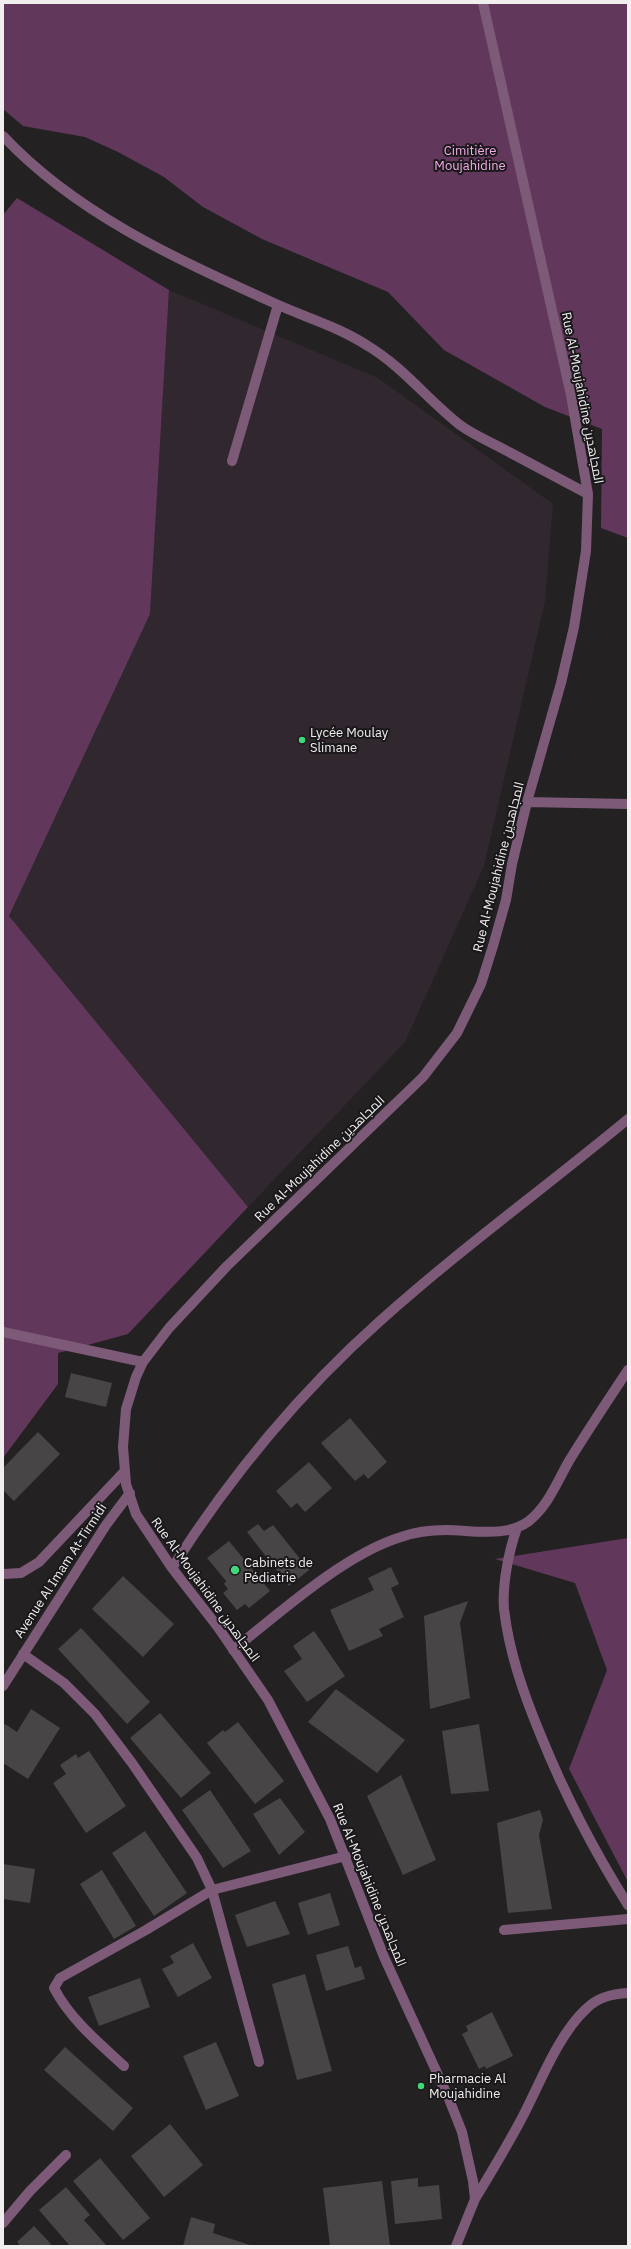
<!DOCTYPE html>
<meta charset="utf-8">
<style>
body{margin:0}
#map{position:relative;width:631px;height:2249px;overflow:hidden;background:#242123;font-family:"IBM Plex Sans",sans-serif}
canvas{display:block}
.frame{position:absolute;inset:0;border:4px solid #f0eeef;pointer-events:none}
</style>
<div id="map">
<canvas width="631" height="2249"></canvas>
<div class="frame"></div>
</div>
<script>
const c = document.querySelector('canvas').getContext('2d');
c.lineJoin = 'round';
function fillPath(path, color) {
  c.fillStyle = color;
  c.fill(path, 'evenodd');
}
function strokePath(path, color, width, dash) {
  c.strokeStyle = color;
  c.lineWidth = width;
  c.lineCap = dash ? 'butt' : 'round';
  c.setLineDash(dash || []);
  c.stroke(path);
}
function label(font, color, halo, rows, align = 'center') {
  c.font = font + ' "IBM Plex Sans",Cairo,sans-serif';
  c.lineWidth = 4;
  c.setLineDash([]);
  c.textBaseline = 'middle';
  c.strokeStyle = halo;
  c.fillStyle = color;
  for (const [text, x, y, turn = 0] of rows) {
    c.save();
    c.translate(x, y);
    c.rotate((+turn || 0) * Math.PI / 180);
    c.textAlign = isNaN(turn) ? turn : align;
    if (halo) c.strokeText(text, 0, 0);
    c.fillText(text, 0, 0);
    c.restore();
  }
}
const built = new Path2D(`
 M169 290 378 378 553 504 545 601 484 866 405 1042 248 1207 9 916 150 614Z`);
const green = new Path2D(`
 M3 3H628V538L601 528 602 429 545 407 444 350 388 292 262 239 203 207 164 177 118 152 85 137 23 126 3 109Z
 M17 198 169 290 150 614 9 916 248 1207 128 1334 58 1353V1384L3 1458V215Z
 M628 1538V1882L569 1769 607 1670 575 1583 495 1559Z`);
const building = new Path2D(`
 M71 1373 112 1383 106 1407 65 1397Z
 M350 1418 387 1462 368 1479 364 1474 355 1481 321 1443Z
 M38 1432 60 1454 14 1501 3 1490V1468Z
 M309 1462 332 1488 305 1512 297 1503 291 1508 276 1491Z
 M258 1524 264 1531 273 1525 309 1570 289 1586 247 1532Z
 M229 1541 270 1591 249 1608 245 1604 237 1610 223 1593 228 1589 224 1584 226 1581 207 1558Z
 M391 1567 399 1584 391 1588 404 1617 379 1629 383 1636 349 1651 330 1610 374 1590 368 1578Z
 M123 1576 174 1624 143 1657 92 1609Z
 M468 1601 460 1623 470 1698 430 1709 424 1616Z
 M81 1628 150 1702 127 1724 58 1649Z
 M314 1631 345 1676 307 1702 284 1671 302 1659 293 1646Z
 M336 1689 405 1740 377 1773 308 1722Z
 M31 1709 60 1728 28 1779 3 1763V1727L5 1724 17 1732Z
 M160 1713 211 1773 181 1798 130 1738Z
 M238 1722 284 1781 255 1804 207 1743 223 1730 225 1732Z
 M479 1724 489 1791 451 1794 442 1731Z
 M89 1751 126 1806 86 1833 53 1783 66 1774 60 1765 76 1754 78 1758Z
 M401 1775 436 1860 403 1875 367 1796Z
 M210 1790 251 1851 223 1868 182 1810Z
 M280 1798 305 1832 279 1855 253 1814Z
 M540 1810 543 1820 539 1835 552 1909 508 1913 497 1823Z
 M145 1831 187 1893 154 1916 112 1853Z
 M3 1864 35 1869 30 1903 3 1899Z
 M102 1870 136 1926 114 1939 80 1884Z
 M330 1893 340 1925 308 1935 298 1903Z
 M275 1901 290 1934 247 1947 235 1915Z
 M193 1943 212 1978 178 1997 162 1969 174 1963 170 1956Z
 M348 1946 355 1968 361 1966 365 1979 326 1991 316 1955Z
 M305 1974 332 2071 297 2080 272 1984Z
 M140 1978 150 2007 99 2026 88 1997Z
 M492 2012 513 2056 486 2069 485 2066 479 2069 462 2034 468 2031 466 2026Z
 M216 2042 239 2096 206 2110 183 2056Z
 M65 2047 133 2108 113 2131 44 2070Z
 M170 2124 203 2165 164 2197 131 2156Z
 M100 2158 150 2218 123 2240 73 2181Z
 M418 2178V2187L439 2185 442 2219 395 2224 391 2181Z
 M382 2181 390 2246H330L323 2188Z
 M66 2187 90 2215 84 2220 106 2245 104 2246H70L39 2210Z
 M191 2217 215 2224 213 2233 253 2246H183Z
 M34 2226 51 2244 49 2246H18L19 2244 17 2242Z`);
const minor = new Path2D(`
 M3 136C77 215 179 260 276 304 307 318 339 327 368 346 403 367 428 400 460 425 475 436 493 443 509 452 535 466 562 480 588 494
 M232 461 278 305
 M527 802 628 804
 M3 1332 143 1362
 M517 1528C509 1550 502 1585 504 1609 509 1653 524 1695 541 1736 565 1795 594 1851 628 1905
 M172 1568C230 1477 298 1394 380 1321 459 1250 546 1187 628 1119
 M3 1574 21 1573 39 1562 124 1472
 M233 1650C279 1613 345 1554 401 1537 415 1532 431 1530 446 1530 472 1530 507 1538 529 1521 548 1506 557 1482 569 1461 588 1430 608 1400 628 1370
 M23 1654 64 1683 95 1714 132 1763 197 1858 212 1890 259 2062
 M3 1686 106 1525 130 1493
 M504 1930 628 1919
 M124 2066C99 2043 70 2019 54 1988L60 1978 146 1930 212 1890 346 1856
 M475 2199C492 2171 509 2143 524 2114 541 2081 559 2034 586 2009 598 1997 612 1994 628 1993
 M3 2223 30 2191 66 2155
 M456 2246 475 2199 473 2181 462 2132 449 2099 384 1957 330 1819 268 1700 217 1626 172 1568 136 1514 126 1484 123 1447 126 1409 136 1377 143 1362 169 1328 227 1266 423 1077 457 1033 481 984 493 946 506 900 512 864 527 802 561 683 574 627 586 551 588 494 571 395 483 3`);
const markers = [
 [302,740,4,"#42d77b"],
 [235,1570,5,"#42d77b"],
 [421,2086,4,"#42d77b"]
];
const parkNames = [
 ["Cimitière",470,151],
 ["Moujahidine",470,166]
];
const streetNames = [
 ["Rue Al-Moujahidine المجاهدين",582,398,79],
 ["Rue Al-Moujahidine المجاهدين",499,867,-76],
 ["Rue Al-Moujahidine المجاهدين",320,1159,-44],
 ["Avenue Al Imam At-Tirmidi",61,1571,-57],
 ["Rue Al-Moujahidine المجاهدين",205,1590,54],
 ["Rue Al-Moujahidine المجاهدين",369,1885,68]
];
const poiNames = [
 ["Lycée Moulay",310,733],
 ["Slimane",310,748],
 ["Cabinets de",244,1563],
 ["Pédiatrie",244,1578],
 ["Pharmacie Al",429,2079],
 ["Moujahidine",429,2094]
];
fillPath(built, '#30282e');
fillPath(green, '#61385b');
fillPath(building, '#484547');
strokePath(minor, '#7d5b78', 10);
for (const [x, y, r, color] of markers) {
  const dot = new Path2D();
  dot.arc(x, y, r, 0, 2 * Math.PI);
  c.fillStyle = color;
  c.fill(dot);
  strokePath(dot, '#1a181a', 1.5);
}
label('13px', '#f0ace5', '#1a181a', parkNames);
label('13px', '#f0eeef', '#1a181a', streetNames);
label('13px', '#f0eeef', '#1a181a', poiNames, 'left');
</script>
